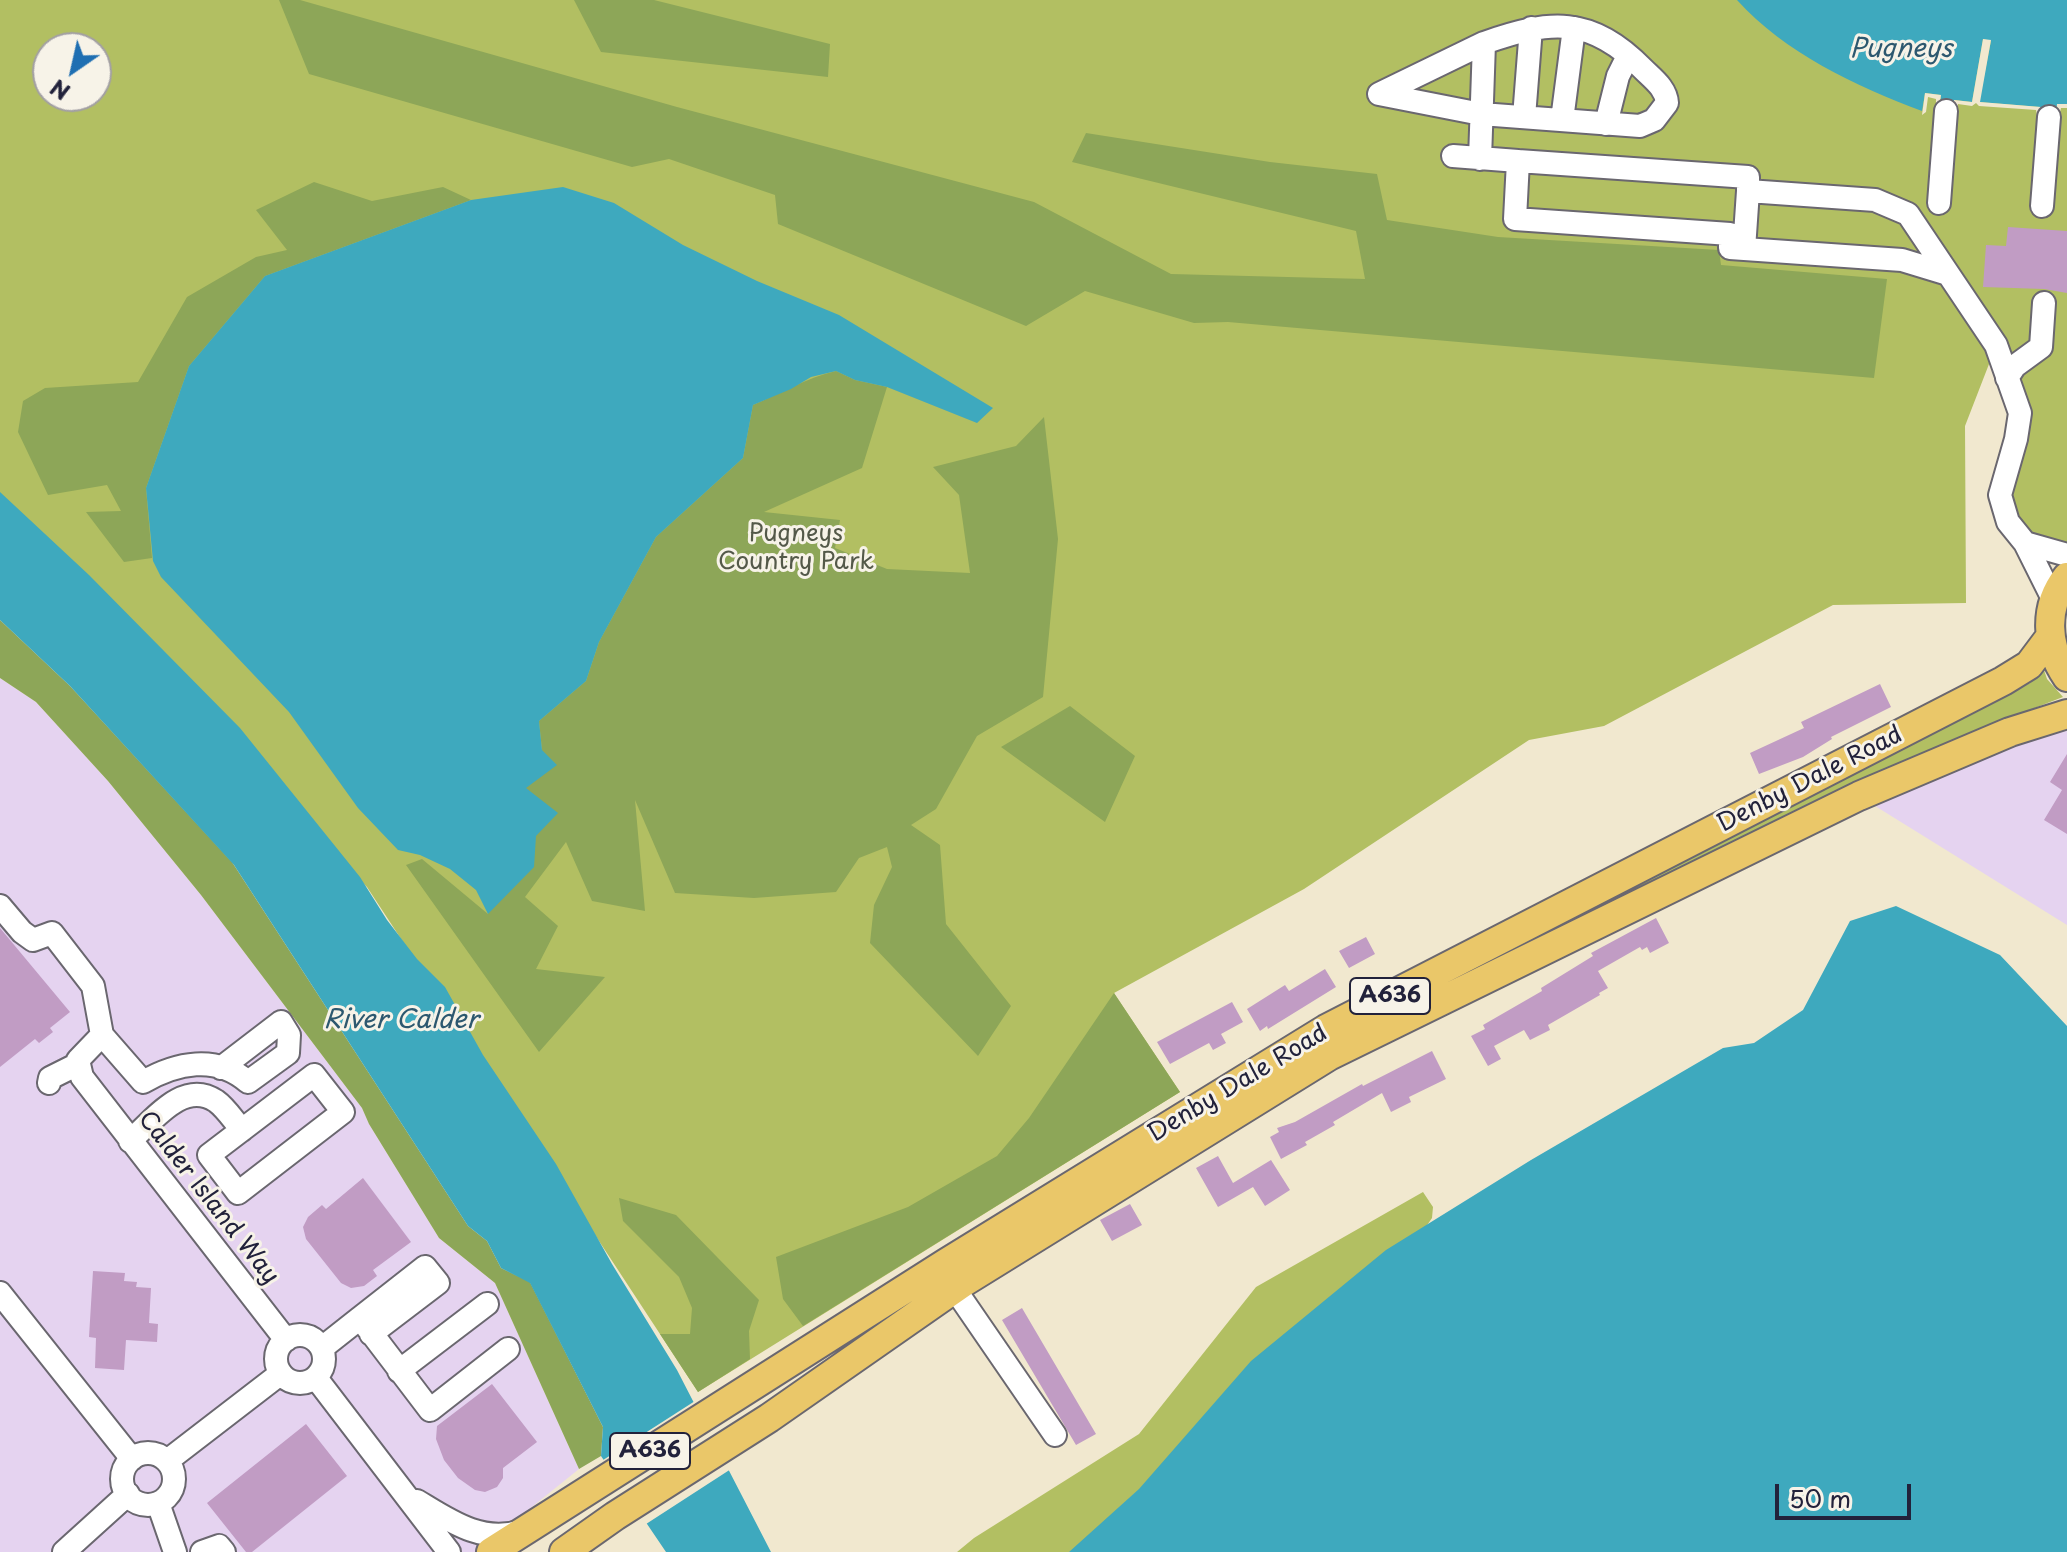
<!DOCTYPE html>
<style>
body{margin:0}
#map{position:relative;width:2067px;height:1552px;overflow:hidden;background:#f1e8cf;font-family:"Playpen Sans",sans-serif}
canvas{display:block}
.north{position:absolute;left:32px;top:32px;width:80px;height:80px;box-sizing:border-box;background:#f7f3e8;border:2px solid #a29fa3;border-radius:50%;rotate:214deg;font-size:22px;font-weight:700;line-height:32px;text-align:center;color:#22223b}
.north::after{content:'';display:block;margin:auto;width:28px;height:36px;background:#1f6fb2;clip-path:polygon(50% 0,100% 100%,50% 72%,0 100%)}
.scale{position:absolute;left:1775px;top:1484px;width:136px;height:36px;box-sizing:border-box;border:4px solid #22223b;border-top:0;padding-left:10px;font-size:24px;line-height:28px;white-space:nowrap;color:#22223b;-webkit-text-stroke:6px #f7f3e8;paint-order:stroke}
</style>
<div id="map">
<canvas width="2067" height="1552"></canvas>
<div class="north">N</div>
<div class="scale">50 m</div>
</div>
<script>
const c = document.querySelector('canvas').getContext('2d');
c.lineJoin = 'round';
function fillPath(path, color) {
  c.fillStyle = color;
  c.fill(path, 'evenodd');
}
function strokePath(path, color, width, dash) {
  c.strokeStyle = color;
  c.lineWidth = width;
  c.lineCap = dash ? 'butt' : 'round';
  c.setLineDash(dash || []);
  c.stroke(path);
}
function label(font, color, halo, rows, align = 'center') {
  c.font = font + ' "Playpen Sans",sans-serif';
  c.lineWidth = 6;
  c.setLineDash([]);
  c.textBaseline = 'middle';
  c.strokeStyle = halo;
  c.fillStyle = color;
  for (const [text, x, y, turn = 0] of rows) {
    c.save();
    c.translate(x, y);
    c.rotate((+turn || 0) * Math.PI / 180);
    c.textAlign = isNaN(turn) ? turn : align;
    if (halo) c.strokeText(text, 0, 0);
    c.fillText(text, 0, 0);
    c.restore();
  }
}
const built = new Path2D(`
 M0 678 36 702 108 781 201 895 362 1108 369 1124 439 1238 495 1283 579 1469 476 1552H0Z
 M2067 714V925L1859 796Z`);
const green = new Path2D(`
 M0 0H2067V567L2008 522 2016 439 1996 346 1965 426 1966 603 1833 605 1604 726 1529 740 1304 889 1114 993 1180 1092 698 1392 367 887 0 523ZM48 48H96V96H48Z
 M2044 670 2047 679 2063 697 1983 728 1618 898 1599 902 1872 761 2008 695 2030 683Z
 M1423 1192 1433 1207 1432 1218 1423 1231 1071 1552H957L974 1538 1139 1434 1256 1287Z`);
const forest = new Path2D(`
 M279 0H300L677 107 1034 202 1171 274 1365 279 1356 231 1072 162 1086 133 1270 162 1377 174 1387 220 1498 237 1719 250 1721 265 1887 279 1874 378 1228 322 1194 323 1085 291 1026 326 778 224 775 195 669 159 632 167 309 74Z
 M574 0H654L830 44 828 77 601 52Z
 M314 182 372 201 443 187 471 200 265 276 189 366 146 488 152 558 124 562 86 512 121 511 107 485 48 495 18 432 23 401 45 388 138 382 187 297 256 257 287 250 256 210Z
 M836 371 855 380 887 387 862 468 764 512 840 520 835 548 887 569 970 573 959 495 933 467 1016 446 1044 417 1058 539 1043 697 977 736 936 809 911 825 940 845 946 924 1011 1006 978 1056 870 943 874 905 892 867 887 847 859 858 836 892 754 898 675 893 635 800 645 911 592 901 566 842 525 897 558 926 536 969 605 977 539 1052 406 865 422 859 488 914 525 788 542 750 539 721 586 681 599 642 656 537 743 458 753 405C781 393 806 378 836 371Z
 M0 620 70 686 232 862 468 1226 487 1241 501 1268 530 1282 603 1427 601 1456 579 1469 495 1283 439 1238 369 1124 362 1108 201 895 108 781 36 702 0 678Z
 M1070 706 1135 756 1105 822 1001 747Z
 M1114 993 1180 1092 803 1326 783 1299 776 1257 908 1207 997 1156 1029 1118Z
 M619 1198 676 1215 759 1300 749 1331 750 1359 698 1392 660 1334H690L692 1308 679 1277 623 1221Z`);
const water = new Path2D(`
 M1737 0H2067V104H2057L2056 117H2040V107L1979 102 1991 41 1983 39 1972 102 1955 100 1953 112 1939 110 1941 95 1925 93 1922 111C1855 86 1785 53 1737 0Z
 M563 187 614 203 683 245 757 281 839 315 993 408 977 423 887 387 855 380 836 371 811 377 791 389 753 405 743 458 656 537 599 642 586 681 539 721 542 750 557 765 526 788 558 813 536 836 534 867 488 914 476 890 450 869 420 855 398 850 358 808 289 712 161 577 153 561 146 488 189 366 265 276 471 200Z
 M0 492 89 575 240 728 360 877 387 920 417 959 445 987 483 1055 556 1164 612 1264 677 1370 771 1552H666L601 1456 603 1427 530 1283 501 1268 487 1241 468 1226 234 865 70 686 0 620Z
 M1896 906 2000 955 2067 1026V1552H1069L1139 1489 1251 1361 1386 1250 1531 1160 1723 1048 1754 1043 1803 1010 1850 921Z`);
const pier = new Path2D(`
 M1983 39 1991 40 1980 102 2041 107 2040 117H2056L2057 104H2067V108H2061L2058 121 2038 120 2036 110 1979 106 1976 103 1972 106 1958 104 1957 114 1936 113V99L1928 97 1926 112 1922 115 1925 93 1941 95 1939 109 1953 112 1954 100 1972 102Z
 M695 1401 731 1469 643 1526 600 1462Z`);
const building = new Path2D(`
 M2008 227 2067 231V293L2044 289 1983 287 1986 245 2006 246Z
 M1880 684 1891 707 1831 737 1832 739 1803 757 1759 774 1750 753 1804 728 1801 722Z
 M2067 754V834L2044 820 2062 790 2050 782Z
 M1656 918 1669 943 1650 953 1647 947 1642 950 1640 947 1598 971 1608 988 1599 993 1600 995 1548 1025 1550 1030 1530 1040 1524 1030 1494 1046 1501 1059 1488 1066 1471 1036 1485 1029 1483 1025 1542 991 1541 988 1593 956 1591 953Z
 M0 928 70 1012 50 1028 53 1032 39 1043 35 1039 0 1067Z
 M1366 937 1375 954 1349 968 1339 951Z
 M1325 969 1336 987 1268 1029 1267 1026 1260 1031 1247 1009 1285 985 1289 991Z
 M1232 1002 1243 1022 1221 1034 1226 1043 1213 1050 1209 1043 1170 1064 1157 1042Z
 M1432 1051 1446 1079 1409 1097 1411 1102 1391 1112 1382 1093 1333 1122 1335 1125 1305 1142 1307 1145 1281 1159 1270 1137 1279 1132 1277 1128 1295 1122 1362 1084 1363 1086Z
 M1218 1156 1233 1183 1271 1160 1290 1190 1265 1206 1253 1187 1218 1207 1196 1168Z
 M363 1178 411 1242 373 1270 377 1276 364 1286 351 1288 341 1283 306 1239 303 1227 308 1217 322 1205 326 1209Z
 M1130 1204 1142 1225 1112 1241 1100 1220Z
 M93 1271 125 1273 124 1281 137 1282 136 1287 151 1288 149 1323 158 1324 157 1342 126 1340 124 1370 95 1368 96 1338 89 1337Z
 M1022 1308 1096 1434 1076 1445 1002 1320Z
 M492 1384 537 1442 503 1468V1478L497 1487 485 1492 475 1490 458 1478 444 1460 436 1439 437 1426Z
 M306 1424 347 1476 252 1552H246L207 1503Z`);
const minor = new Path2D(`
 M1524 117 1531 28
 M1562 120 1574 28
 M1606 124 1618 76 1628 56
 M1453 156 1518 161
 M1480 159 1484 43C1549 20 1591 15 1643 69 1653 79 1666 88 1667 103L1654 120 1640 126 1481 114 1379 94 1484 43
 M1939 203 1946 111
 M2042 206 2049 117
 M1744 249 1748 191
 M1948 274 1902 260 1730 248V234L1515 219 1518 161 1748 177V191L1875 200 1908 214 1996 345 2020 413 2016 439 2000 495 2008 522 2025 543 2054 601
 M2007 378 2015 366 2041 347 2044 303
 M2025 543 2067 555
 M0 906 22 932 33 940 52 933 93 986 102 1035 143 1082C176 1063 216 1054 248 1082L288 1053 289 1035 281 1022 221 1068
 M102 1035 78 1060 82 1077 286 1340
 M314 1075 343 1112 238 1193 209 1155Z
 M49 1083 50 1078 72 1067 79 1069
 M130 1141C153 1121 183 1079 216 1101 226 1108 234 1121 242 1130
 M954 1288 1055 1435
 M0 1293 132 1459
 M360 1318 425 1267 438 1283 371 1334
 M276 1359a24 24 0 1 1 48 0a24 24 0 1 1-48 0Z
 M322 1348 360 1318 430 1410 508 1349
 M399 1371 487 1304
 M316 1378 449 1552
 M122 1479a26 26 0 1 1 52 0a26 26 0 1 1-52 0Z
 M167 1461 280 1374
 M417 1501C450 1521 482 1544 522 1531
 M158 1503 175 1552
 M64 1552 128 1494
 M202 1552 219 1546 224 1552`);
const major = new Path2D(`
 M2067 577C2043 607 2046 647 2067 677
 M491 1552 946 1263 1326 1029 2003 681 2029 665 2050 637
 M564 1552 615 1516 769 1418 964 1282 1329 1056 1859 796 2010 732 2067 714`);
const shields = [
 [1390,996,80],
 [650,1451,80]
];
const shieldNames = [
 ["A636",1390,996],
 ["A636",650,1451]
];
const parkNames = [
 ["Pugneys",796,534],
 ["Country Park",796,562]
];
const streetNames = [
 ["Denby Dale Road",1810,780,-27],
 ["Denby Dale Road",1238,1084,-31],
 ["Calder Island Way",208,1198,52]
];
const waterNames = [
 ["Pugneys",1901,50],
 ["River Calder",401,1021]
];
fillPath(built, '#e5d3f0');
fillPath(green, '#b2bf62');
fillPath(forest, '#8da658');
fillPath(water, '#3ea9be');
fillPath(pier, '#f1e8cf');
fillPath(building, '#c19cc4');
strokePath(minor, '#6a676f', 26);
strokePath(major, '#6a676f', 32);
strokePath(minor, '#fff', 22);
strokePath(major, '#eac769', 28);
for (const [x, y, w] of shields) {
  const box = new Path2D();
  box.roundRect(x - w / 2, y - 18, w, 36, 6);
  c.fillStyle = '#f7f3e8';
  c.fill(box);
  strokePath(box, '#22223b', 2);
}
label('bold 22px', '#22223b', null, shieldNames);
label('24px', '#545949', '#f7f3e8', parkNames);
label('24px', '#22223b', '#f7f3e8', streetNames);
label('italic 26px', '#2d586f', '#f7f3e8', waterNames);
</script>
